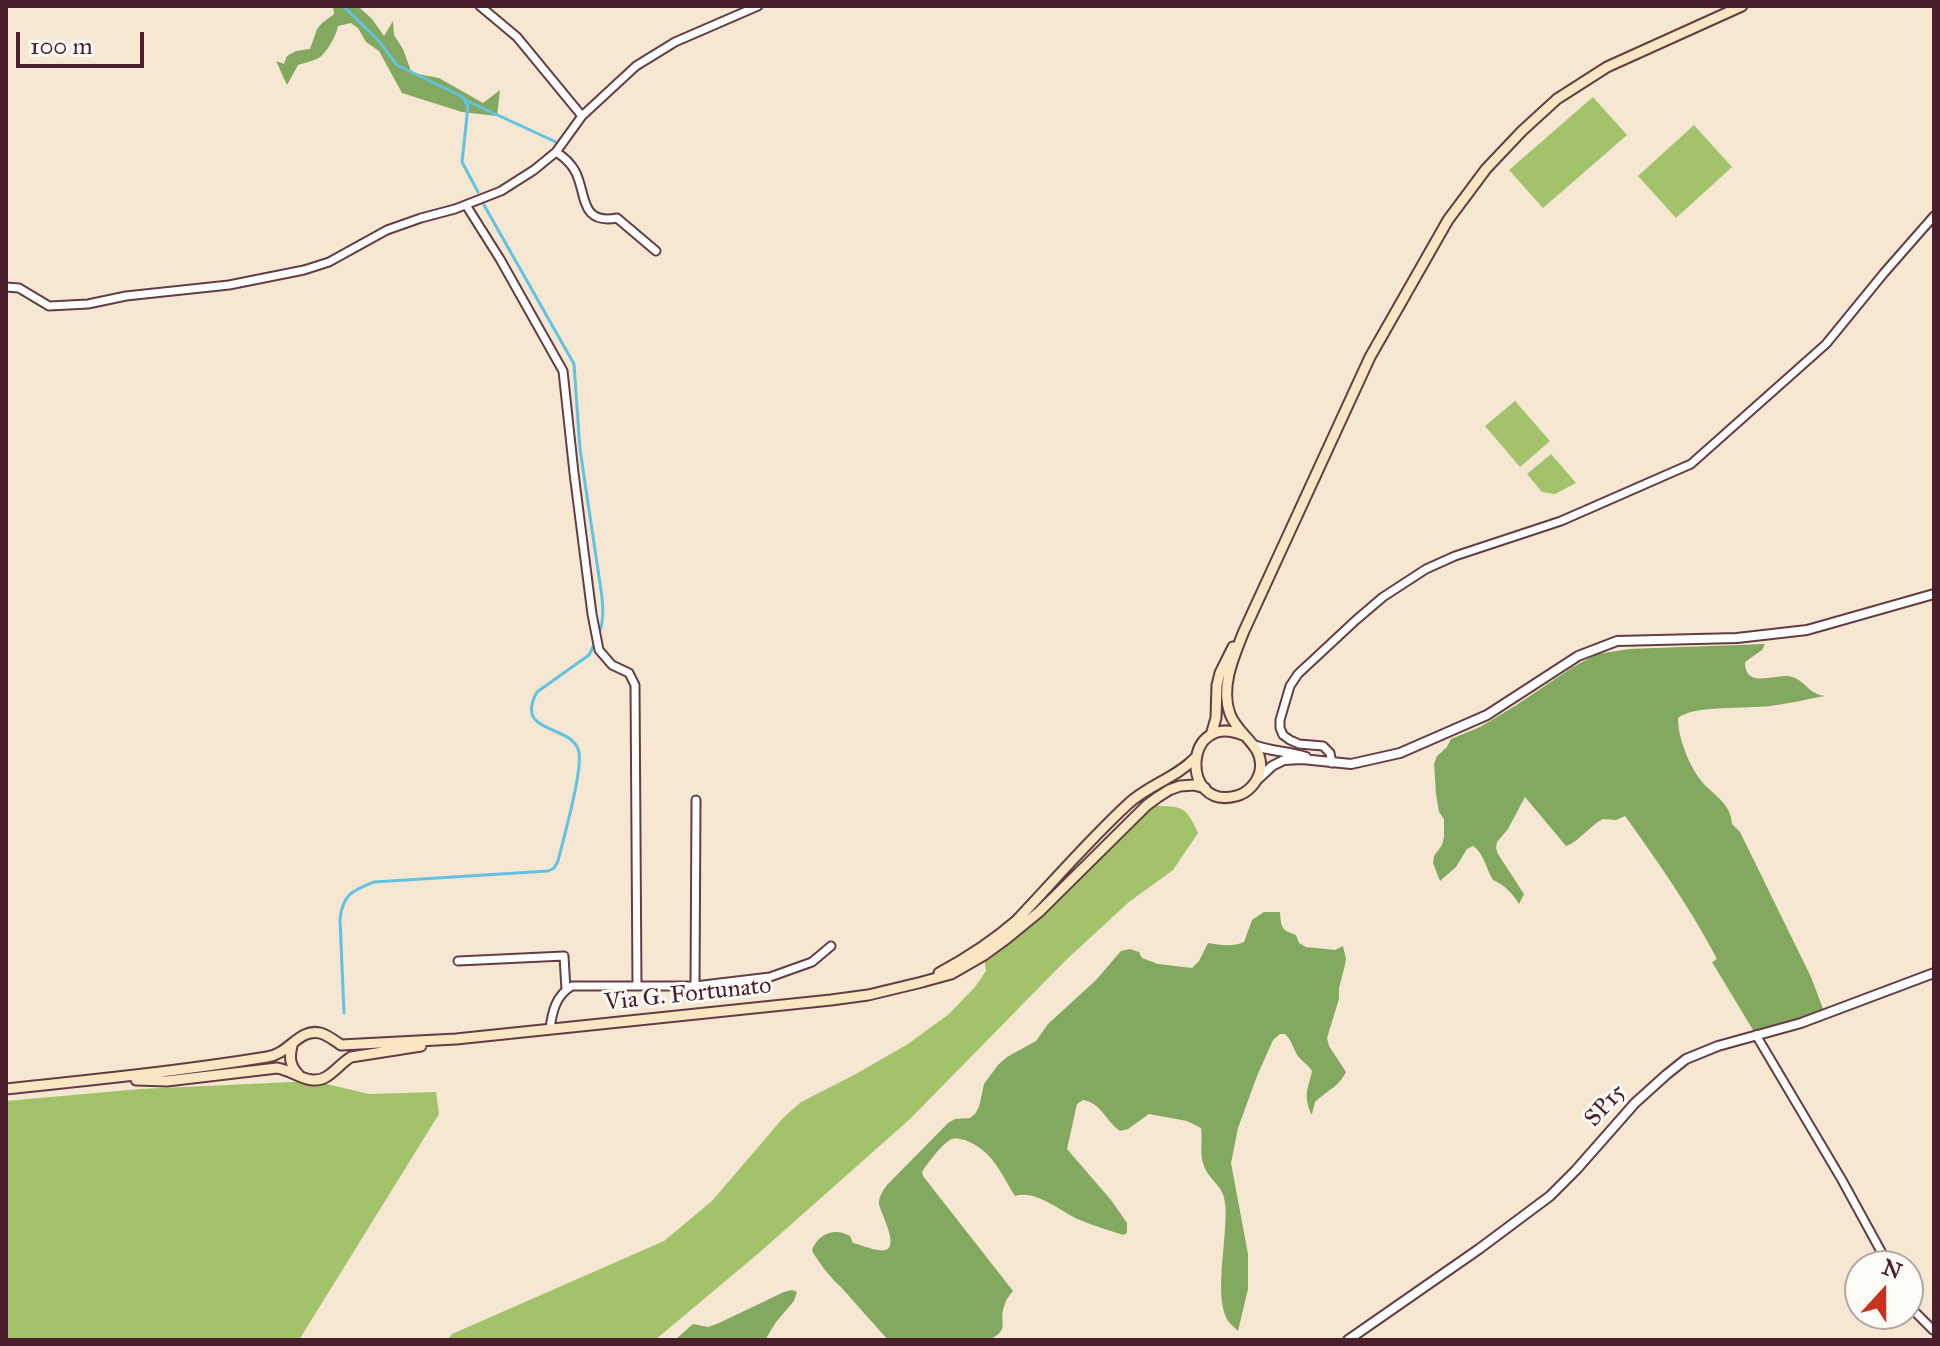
<!DOCTYPE html>
<style>
body{margin:0}
#map{position:relative;width:1940px;height:1346px;overflow:hidden;background:#f6e7d2;font-family:"IM FELL Great Primer",serif}
canvas{display:block}
.frame{position:absolute;inset:0;border:8px solid #4a1f2b;pointer-events:none}
.north{position:absolute;left:1844px;top:1250px;width:80px;height:80px;box-sizing:border-box;background:#fdfcf7;border:2px solid #b5a4a5;border-radius:50%;rotate:21deg;font-size:22px;font-weight:700;line-height:32px;text-align:center;color:#4a1f2b}
.north::after{content:'';display:block;margin:auto;width:28px;height:36px;background:#c8321e;clip-path:polygon(50% 0,100% 100%,50% 72%,0 100%)}
.scale{position:absolute;left:16px;top:32px;width:128px;height:36px;box-sizing:border-box;border:4px solid #4a1f2b;border-top:0;padding-left:10px;font-size:24px;line-height:28px;white-space:nowrap;color:#4a1f2b;-webkit-text-stroke:6px #fdfcf7;paint-order:stroke}
</style>
<div id="map">
<canvas width="1940" height="1346"></canvas>
<div class="frame"></div>
<div class="north">N</div>
<div class="scale">100 m</div>
</div>
<script>
const c = document.querySelector('canvas').getContext('2d');
c.lineJoin = 'round';
function fillPath(path, color) {
  c.fillStyle = color;
  c.fill(path, 'evenodd');
}
function strokePath(path, color, width, dash) {
  c.strokeStyle = color;
  c.lineWidth = width;
  c.lineCap = dash ? 'butt' : 'round';
  c.setLineDash(dash || []);
  c.stroke(path);
}
function label(font, color, halo, rows, align = 'center') {
  c.font = font + ' "IM FELL Great Primer",serif';
  c.lineWidth = 6;
  c.setLineDash([]);
  c.textBaseline = 'middle';
  c.strokeStyle = halo;
  c.fillStyle = color;
  for (const [text, x, y, turn = 0] of rows) {
    c.save();
    c.translate(x, y);
    c.rotate((+turn || 0) * Math.PI / 180);
    c.textAlign = isNaN(turn) ? turn : align;
    if (halo) c.strokeText(text, 0, 0);
    c.fillText(text, 0, 0);
    c.restore();
  }
}
const green = new Path2D(`
 M1593 97 1627 135 1543 208 1509 170Z
 M1694 125 1732 167 1676 218 1638 176Z
 M1515 401 1550 441 1520 467 1485 426Z
 M1551 454 1576 483 1555 494 1542 492 1527 474Z
 M1147 805C1179 808 1184 801 1198 833L1173 870 1129 902 1066 960 910 1119 760 1252 655 1340H448L452 1334 664 1241 712 1201 783 1118 801 1102 854 1075 908 1044 949 1014 975 987 986 971 984 955 1006 939Z
 M314 1081 369 1094 436 1092 439 1114 299 1340H6V1101L140 1089Z`);
const forest = new Path2D(`
 M333 6 359 7 372 19 384 36 393 21 394 35 403 49 411 71 413 73 439 78 483 103 500 90 497 116 462 112 402 93 379 51 366 42 358 28 351 23 338 26C337 34 326 55 317 59 312 61 304 63 298 65L287 85 276 61 284 64 287 56 296 51 310 49 317 29 322 23 334 14Z
 M1765 644 1762 650 1745 662C1745 691 1778 672 1792 677 1806 681 1808 694 1825 696 1807 699 1788 704 1770 706 1747 709 1693 705 1678 718 1678 739 1690 768 1703 783 1715 796 1731 804 1732 824L1740 832 1811 977 1825 1014 1756 1035 1712 962 1717 959C1691 909 1658 862 1625 816L1616 820 1603 819C1590 825 1579 842 1566 846L1525 797 1508 829 1497 842 1496 848 1498 854 1524 894 1519 904C1512 893 1506 886 1493 880 1486 869 1484 853 1473 846L1467 849 1456 867 1440 881 1433 863 1434 856 1442 845 1444 837V819L1439 812 1436 794 1434 764 1437 756 1447 747 1451 739 1480 727 1515 706 1573 667 1597 654 1629 649Z
 M1264 912H1280C1281 927 1281 930 1296 935L1299 943 1306 947 1335 950 1343 946 1346 959 1345 965 1339 988V999L1327 1038 1329 1046 1346 1072C1340 1086 1326 1091 1315 1102L1312 1114H1311C1303 1093 1308 1090 1312 1071 1308 1064 1303 1063 1298 1056 1293 1049 1292 1040 1285 1034H1280L1273 1040 1257 1076 1238 1128 1231 1163 1248 1254V1289L1238 1331C1235 1328 1231 1325 1229 1322 1212 1299 1229 1233 1225 1203 1223 1184 1210 1182 1204 1166 1199 1154 1203 1141 1201 1128L1187 1121 1149 1114 1128 1129 1120 1131C1105 1120 1101 1103 1083 1100L1077 1104 1067 1149 1111 1200 1127 1223V1233L1123 1235C1109 1230 1094 1226 1080 1220 1061 1212 1036 1189 1015 1196 1000 1172 993 1151 965 1140 960 1139 957 1137 952 1139 943 1142 928 1163 922 1172L923 1176 1013 1291C1010 1295 1006 1299 1005 1304 997 1322 1012 1329 989 1340H888L840 1286C832 1280 816 1259 812 1250 818 1234 835 1227 850 1236L853 1243C861 1245 870 1249 878 1250 906 1255 879 1212 879 1203 879 1196 883 1191 887 1185L948 1123 955 1119 970 1118 975 1114 979 1107 984 1084 998 1065 1007 1057 1036 1041 1048 1024 1096 980 1121 951 1130 949 1139 952 1142 958 1158 964 1192 968 1199 961 1208 943C1219 945 1233 947 1244 942L1252 920Z
 M792 1290 797 1292 794 1301 776 1322 765 1340H675L693 1324 708 1327 719 1323 784 1292Z`);
const stream = new Path2D(`
 M343 6 377 39 397 65 463 97 468 107 462 162 478 192
 M465 100 556 142
 M484 205 574 364 580 449 602 597C603 610 604 621 599 634
 M344 1013 340 919C343 894 352 891 374 882L548 871 554 868 558 861C563 840 585 764 578 749 569 724 514 734 537 692L589 655 596 641`);
const minor = new Path2D(`
 M480 6 517 37 582 116
 M556 152C564 157 570 162 575 171 587 193 579 225 617 218L656 251
 M466 205 500 259 563 371 574 473 592 614 599 650 612 665 629 673 635 685 637 986
 M6 287 19 288 49 306 88 304 126 296 229 285 304 270 329 262 387 230 421 218 455 209 501 191 534 170 556 152 582 116 636 66 675 42 758 6
 M1332 763 1330 753 1323 746 1299 744 1290 740 1283 735 1280 728V720L1290 686 1298 674 1356 620 1383 597 1426 569 1455 556 1561 521 1691 464 1826 344 1884 273 1934 216
 M458 961 564 956 566 990
 M695 986 696 800
 M550 1029C552 1012 556 995 572 986H695L770 977 812 962 831 946
 M1756 1035 1842 1180 1889 1266
 M1908 1300 1913 1310 1933 1330`);
const tertiary = new Path2D(`
 M1254 745C1271 752 1289 751 1306 757
 M1257 780 1272 766 1284 760 1302 759 1351 764 1400 753 1487 715 1578 656 1617 641 1737 638 1807 630 1934 594
 M1348 1340 1479 1249 1550 1196 1576 1170 1635 1103 1666 1075 1686 1059 1718 1046 1801 1023 1934 973`);
const secondary = new Path2D(`
 M1211 735 1216 718 1217 685 1220 673 1233 647
 M1243 735C1183 710 1180 811 1236 796 1248 793 1257 783 1260 771 1265 745 1238 736 1230 714 1220 687 1234 656 1244 631L1370 357 1448 220 1486 169 1522 131 1557 99 1607 67 1742 6
 M939 973C967 958 992 942 1016 921 1053 882 1089 840 1128 804 1148 785 1176 778 1195 758
 M292 1046C289 1058 290 1066 299 1075
 M136 1080 167 1081 277 1068C293 1070 309 1087 326 1077 335 1072 341 1063 351 1057L421 1046
 M6 1089C93 1080 181 1071 267 1057 289 1054 299 1028 320 1033 328 1035 335 1041 341 1045L456 1039 831 1000 868 995 922 982 951 974 984 955 1006 939 1039 912 1147 805 1158 797 1169 790 1180 786 1194 785 1205 788`);
const streetNames = [
 ["Via G. Fortunato",688,995,-6],
 ["SP15",1606,1106,-48]
];
fillPath(green, '#a3c36b');
fillPath(forest, '#82a95f');
strokePath(stream, '#62c2e1', 3);
strokePath(minor, '#643d44', 11);
strokePath(tertiary, '#643d44', 12);
strokePath(secondary, '#643d44', 13);
strokePath(minor, '#fff', 7);
strokePath(tertiary, '#fff', 8);
strokePath(secondary, '#f9e7c3', 9);
label('24px', '#4a1f2b', '#fdfcf7', streetNames);
</script>
